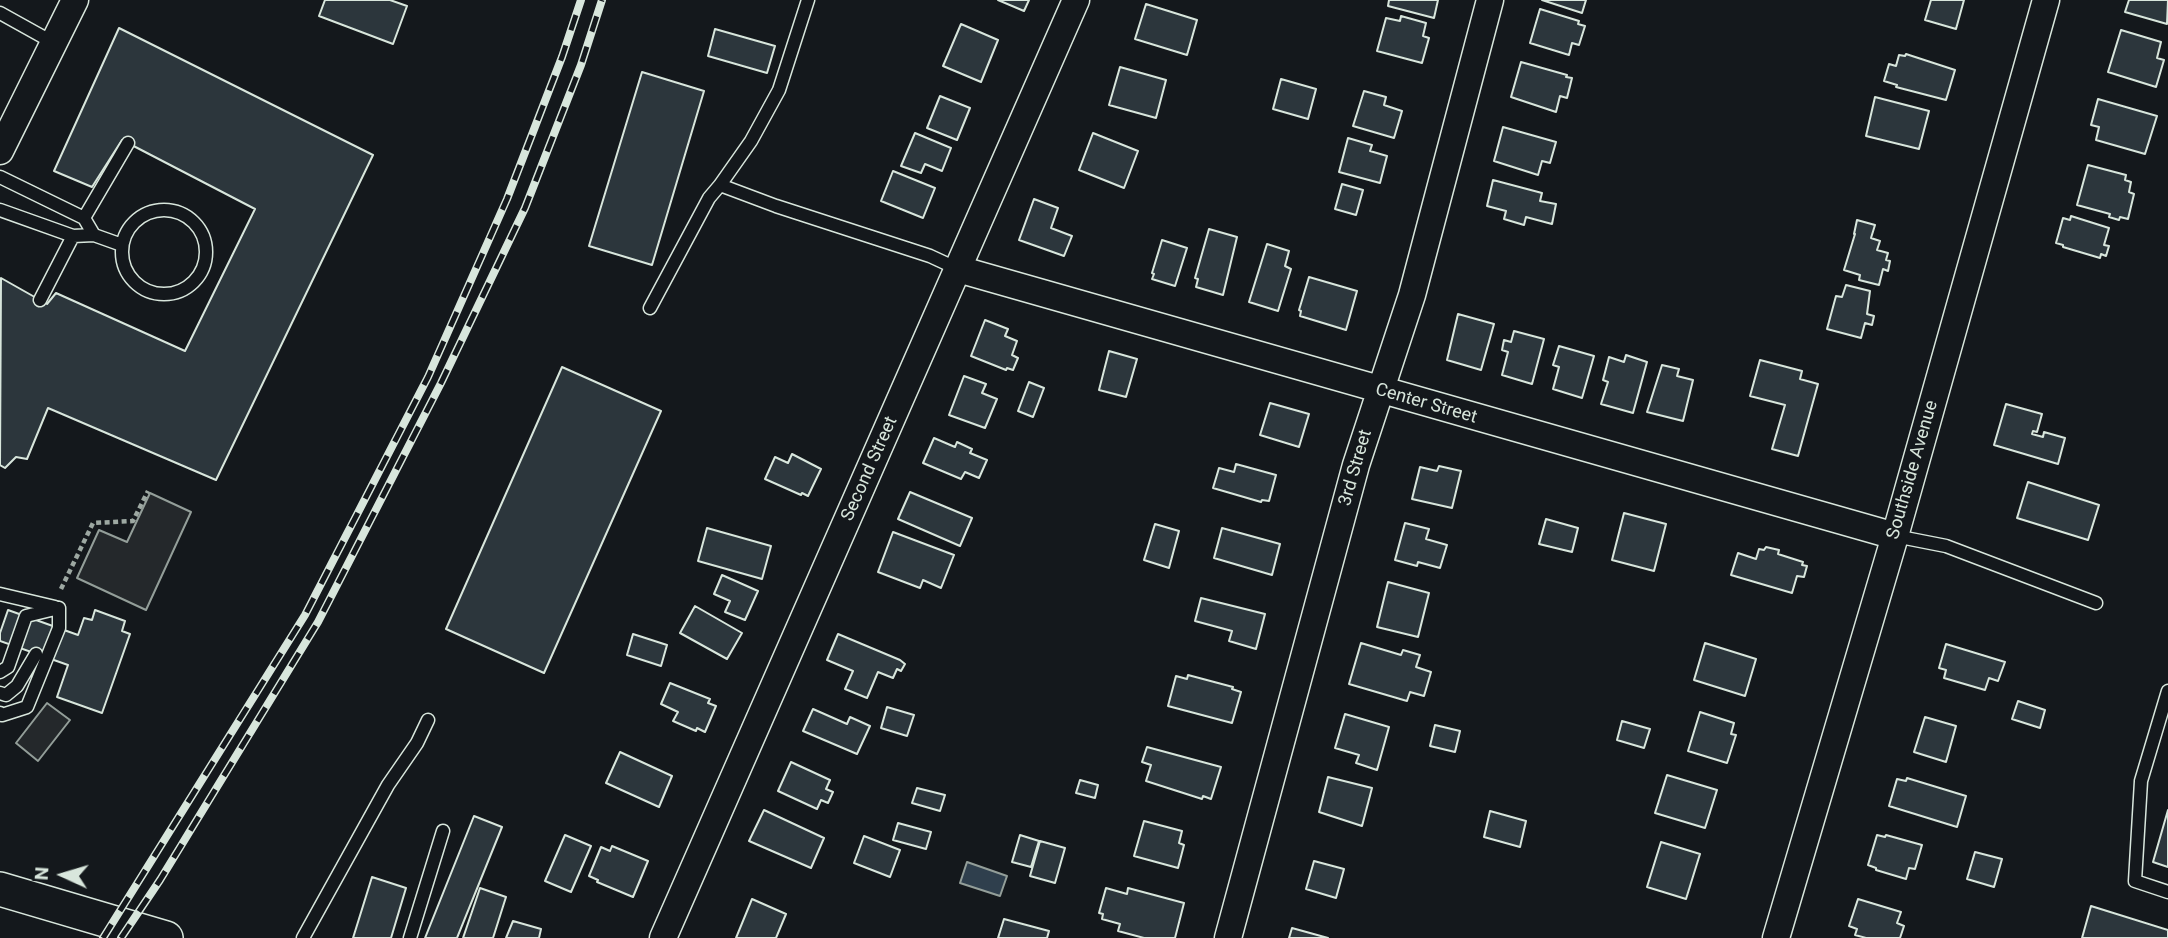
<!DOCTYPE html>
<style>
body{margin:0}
#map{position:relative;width:2168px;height:938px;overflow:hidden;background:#14181c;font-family:Roboto,sans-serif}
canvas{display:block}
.north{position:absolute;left:28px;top:840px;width:70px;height:70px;-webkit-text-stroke:5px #14181c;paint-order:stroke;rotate:274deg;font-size:19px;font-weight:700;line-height:28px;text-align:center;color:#d8e6dc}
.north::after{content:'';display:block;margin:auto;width:24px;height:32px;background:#d8e6dc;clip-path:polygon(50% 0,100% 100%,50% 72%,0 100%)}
</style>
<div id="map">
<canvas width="2168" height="938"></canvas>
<div class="north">N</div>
</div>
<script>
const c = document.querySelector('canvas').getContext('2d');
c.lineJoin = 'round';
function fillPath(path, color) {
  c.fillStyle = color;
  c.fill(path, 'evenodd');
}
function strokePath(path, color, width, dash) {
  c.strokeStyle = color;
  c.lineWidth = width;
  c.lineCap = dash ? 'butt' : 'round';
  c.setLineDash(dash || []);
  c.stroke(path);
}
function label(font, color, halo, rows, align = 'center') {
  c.font = font + ' Roboto,sans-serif';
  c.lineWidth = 5;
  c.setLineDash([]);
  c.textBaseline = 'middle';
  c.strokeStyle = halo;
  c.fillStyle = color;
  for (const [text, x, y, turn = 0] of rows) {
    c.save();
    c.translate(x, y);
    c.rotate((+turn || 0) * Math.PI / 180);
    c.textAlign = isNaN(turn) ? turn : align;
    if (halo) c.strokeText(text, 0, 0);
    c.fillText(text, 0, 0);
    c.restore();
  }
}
const parking = new Path2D(`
 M150 493 191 512 146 610 77 578 99 530 127 542Z
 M47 703 70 720 38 761 16 743Z`);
const water = new Path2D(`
 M967 862 1007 876 1000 896 960 883Z`);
const building = new Path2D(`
 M325 0H390L407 6 393 44 319 16Z
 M998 0H1029L1024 11Z
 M1389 0H1438L1434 18 1388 6Z
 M1542 0H1586L1582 13Z
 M1931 0H1964L1956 29 1925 20Z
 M2129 0H2168L2167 24 2125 12Z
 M1146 4 1197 20 1187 55 1135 39Z
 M1540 9 1579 21 1578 24 1585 26 1579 45 1572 43 1569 55 1530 43Z
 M1401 16 1426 23 1423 36 1429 38 1422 63 1377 51 1386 18 1400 21Z
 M961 24 998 40 981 82 943 66Z
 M119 28 373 155 216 480 48 408 27 459 16 457 5 468 0 465 1 278 47 304 56 293 185 351 255 209 122 140 92 187 54 171Z
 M715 29 775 46 767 73 708 56Z
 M2121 30 2161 42 2157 58 2164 60 2156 87 2108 72Z
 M1906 54 1955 70 1946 100 1896 87 1897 85 1884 81 1889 64 1896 66 1899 55 1905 56Z
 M1521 62 1567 75 1566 77 1572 78 1567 98 1560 96 1556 112 1511 97Z
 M1120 67 1166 80 1156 118 1109 105Z
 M642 72 704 91 652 265 589 246Z
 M1281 79 1316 89 1308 119 1273 109Z
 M1364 91 1386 97 1384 105 1402 111 1394 138 1353 126Z
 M940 96 970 108 957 140 927 128Z
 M1875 97 1929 111 1919 149 1866 136Z
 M2098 99 2157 116 2145 154 2096 140 2099 127 2091 125Z
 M1503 127 1556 142 1550 163 1542 161 1538 175 1494 161Z
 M915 133 951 148 942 171 925 164 921 173 901 166Z
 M1093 133 1138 151 1124 188 1079 170Z
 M1348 138 1372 145 1370 151 1387 156 1380 183 1339 172Z
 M2088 165 2126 175 2125 180 2131 182 2129 192 2134 194 2128 219 2120 217 2119 220 2109 217 2110 214 2077 205Z
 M893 171 935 188 923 218 881 201Z
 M1493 180 1542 193 1540 201 1556 204 1552 224 1526 217 1524 225 1504 219 1506 211 1487 206Z
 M1342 184 1363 190 1356 215 1335 209Z
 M1034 199 1058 208 1051 228 1072 236 1064 256 1019 240Z
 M2071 216 2109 228 2104 245 2109 246 2106 256 2101 254 2100 258 2063 247V245L2056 243 2063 218 2070 220Z
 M1857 220 1875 225 1871 238 1880 241 1877 250 1888 253 1886 260 1890 261 1888 271 1883 269 1879 285 1859 280 1860 275 1844 270 1855 234H1854Z
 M1209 229 1237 237 1223 295 1196 287 1198 279 1195 278Z
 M1162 240 1187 248 1175 286 1152 279 1154 274 1152 273Z
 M1267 244 1289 251 1285 266 1291 269 1278 311 1249 302Z
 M1309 277 1357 291 1346 330 1300 316 1301 311 1299 310Z
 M1846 285 1870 291 1867 314 1874 316 1872 325 1865 323 1861 338 1827 329 1836 296 1842 297Z
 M1458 314 1494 324 1481 370 1447 360Z
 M985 320 1008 329 1005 336 1017 341 1012 355 1018 358 1013 370 1007 368 1006 370 971 356Z
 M1514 331 1544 339 1532 384 1502 375 1508 352 1502 350 1504 340 1511 342Z
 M1559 346 1594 356 1582 398 1553 389 1559 367 1553 365Z
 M1109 351 1137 359 1126 397 1099 390Z
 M1626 355 1647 362 1633 413 1601 404 1608 382 1603 380 1609 357 1624 362Z
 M1760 360 1802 371 1800 379 1818 384 1798 456 1772 449 1785 405 1750 396Z
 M1662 365 1679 369 1677 376 1693 380 1683 421 1647 412Z
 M562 367 661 411 544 673 446 629Z
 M964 376 986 384 982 393 997 399 985 428 949 415Z
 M1029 382 1044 388 1033 417 1018 411Z
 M1270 403 1309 414 1299 447 1260 435Z
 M2006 404 2042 414 2037 432 2033 431 2032 434 2043 437 2044 432 2065 438 2058 464 1994 445Z
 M934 438 955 447 957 442 972 449 970 453 987 460 979 478 965 472 961 479 923 463Z
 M792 454 821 469 808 496 802 493 801 495 765 479 775 457 788 463Z
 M1236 464 1276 475 1269 501 1262 500 1261 502 1213 488 1219 468 1234 472Z
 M1439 466 1461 471 1452 508 1412 499 1420 467 1437 471Z
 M2028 482 2099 505 2088 540 2017 518Z
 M910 492 972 518 960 546 898 519Z
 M1624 513 1666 524 1654 571 1612 560Z
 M1546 519 1578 528 1572 552 1539 544Z
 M1405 523 1429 529 1426 539 1447 545 1440 568 1418 562 1417 566 1395 560Z
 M1155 524 1179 531 1169 568 1144 560Z
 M707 528 771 546 762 579 698 561Z
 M1222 528 1280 544 1272 575 1214 558Z
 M893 532 954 555 941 588 923 580 920 588 878 572Z
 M1766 547 1779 550 1778 554 1803 562 1802 565 1807 566 1804 577 1797 576 1792 593 1731 575 1738 553 1756 559 1759 549 1764 550Z
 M722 575 758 591 745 620 725 612 730 601 714 594Z
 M1388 582 1429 593 1418 637 1377 627Z
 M1201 598 1265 614 1256 649 1229 641 1232 631 1195 621Z
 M695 606 742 633 727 659 680 633Z
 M8 610 78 635 84 618 92 620 95 610 125 621 122 631 130 634 102 713 57 697 68 665 0 641V633Z
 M633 634 667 645 661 666 627 655Z
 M838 634 900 660 905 664 901 671 897 669 893 678 878 672 867 698 845 689 853 671 827 660Z
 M1361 643 1401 655 1403 650 1420 655 1416 667 1431 672 1424 696 1410 692 1407 701 1349 684Z
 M1705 643 1756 659 1745 696 1694 680Z
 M1946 644 2005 662 1998 681 1989 678 1985 690 1944 678 1946 670 1939 668Z
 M1188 675 1233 687 1232 689 1241 692 1232 723 1168 706 1176 676 1187 679Z
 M670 683 710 699 708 703 716 706 705 732 697 728 696 731 673 721 678 712 661 704Z
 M2018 701 2045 710 2040 728 2012 719Z
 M887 707 914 715 907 736 881 728Z
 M813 709 847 724 850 717 870 726 857 754 803 731Z
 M1700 712 1734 723 1731 734 1736 735 1727 763 1688 751Z
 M1345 714 1389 727 1377 770 1356 763 1359 755 1335 748Z
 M1925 717 1956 726 1946 762 1914 752Z
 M1622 721 1650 729 1644 748 1617 740Z
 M1435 725 1460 731 1455 752 1430 746Z
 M1147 747 1221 767 1211 799 1203 796 1202 799 1146 781 1151 765 1142 762Z
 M620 752 672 776 659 807 606 783Z
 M791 762 830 780 826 789 833 792 828 803 821 800 817 809 778 791Z
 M1667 775 1717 790 1705 828 1655 813Z
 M1328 777 1372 788 1362 826 1319 812Z
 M1907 778 1966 796 1957 827 1889 806 1897 779 1906 781Z
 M1080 780 1098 785 1095 798 1076 793Z
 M917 788 945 795 940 811 912 803Z
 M764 810 824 838 811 868 749 841Z
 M2168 810V867L2153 862Z
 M1490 811 1526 821 1520 847 1484 837Z
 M474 816 502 827 457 938H425Z
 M1144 821 1182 831 1179 843 1184 845 1178 868 1134 856Z
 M898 823 931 832 926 849 893 840Z
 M565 835 591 846 571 892 545 881Z
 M1020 835 1039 841 1031 867 1012 862Z
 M1877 835 1885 837 1886 835 1922 845 1915 869 1909 868 1906 879 1876 870V868L1868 865Z
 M864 836 900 850 890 877 854 863Z
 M1040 841 1065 848 1055 883 1030 876Z
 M1661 842 1700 854 1686 899 1647 887Z
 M612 846 648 861 633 897 597 882 598 880 589 876 601 847 610 851Z
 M1975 852 2002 859 1994 887 1967 879Z
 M1314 861 1344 869 1336 898 1306 889Z
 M372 877 406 888 391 938H353Z
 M480 888 506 897 493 938H463Z
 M1106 888 1127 894 1128 888 1184 903 1175 938H1144L1118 931 1120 924 1102 919 1103 914 1099 913Z
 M752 899 786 914 776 938H736Z
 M1858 899 1901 912 1897 923 1904 926 1900 938H1866L1855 935 1857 929 1849 926Z
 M2091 906 2168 930V938H2082Z
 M1004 919 1049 931 1047 938H998Z
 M513 921 541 929 539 938H506Z
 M1292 928 1328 938H1289Z`);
const path = new Path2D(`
 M61 589 93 523 133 521 148 491`);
const service = new Path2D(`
 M0 13 54 43
 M0 177 84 218 94 235
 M720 185 751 141 779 90 808 0
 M122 252a42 42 0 1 1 84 0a42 42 0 1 1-84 0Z
 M0 210 73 236 94 235 122 245
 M84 218 128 143
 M40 300 73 236
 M650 308 709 198 720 185 776 206 930 256 958 269
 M1895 536 1946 546 2096 603
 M0 594 55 607
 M0 672 8 667 26 616 59 608
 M2168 691 2141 781 2135 881 2168 892
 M0 693 6 695 17 686 36 654
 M0 713 2 715 27 707 59 628V608
 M303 938 388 785 417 743 428 720
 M410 938 443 831`);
const minor = new Path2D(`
 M0 151 75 0
 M958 269 1895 536
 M663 938 1076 0
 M1228 938 1356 465 1412 295 1490 0
 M1776 938 1895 536 2046 0`);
const tertiary = new Path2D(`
 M0 889 166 938`);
const rail = new Path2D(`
 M103 938 305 615 428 377 507 199 562 57 581 0
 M121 938 160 880 318 622 441 383 525 208 581 65 602 0`);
const streetNames = [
 ["Center Street",1426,404,16],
 ["3rd Street",1356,468,-74],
 ["Second Street",870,469,-66],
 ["Southside Avenue",1913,470,-74]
];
fillPath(parking, '#24282b');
strokePath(parking, '#939e99', 2);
fillPath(water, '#2f3f4d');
strokePath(water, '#939e99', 2);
fillPath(building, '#2c363c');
strokePath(building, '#d8e6dc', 2);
strokePath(service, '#d8e6dc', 15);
strokePath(minor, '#d8e6dc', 29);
strokePath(tertiary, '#d8e6dc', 36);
strokePath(path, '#9da8a2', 4.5, [5, 3.5]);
strokePath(service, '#14181c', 12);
strokePath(minor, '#14181c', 26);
strokePath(tertiary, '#14181c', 33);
strokePath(rail, '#d8e6dc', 8);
strokePath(rail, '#14181c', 5, [16]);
label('18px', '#d8e6dc', '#14181c', streetNames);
</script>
